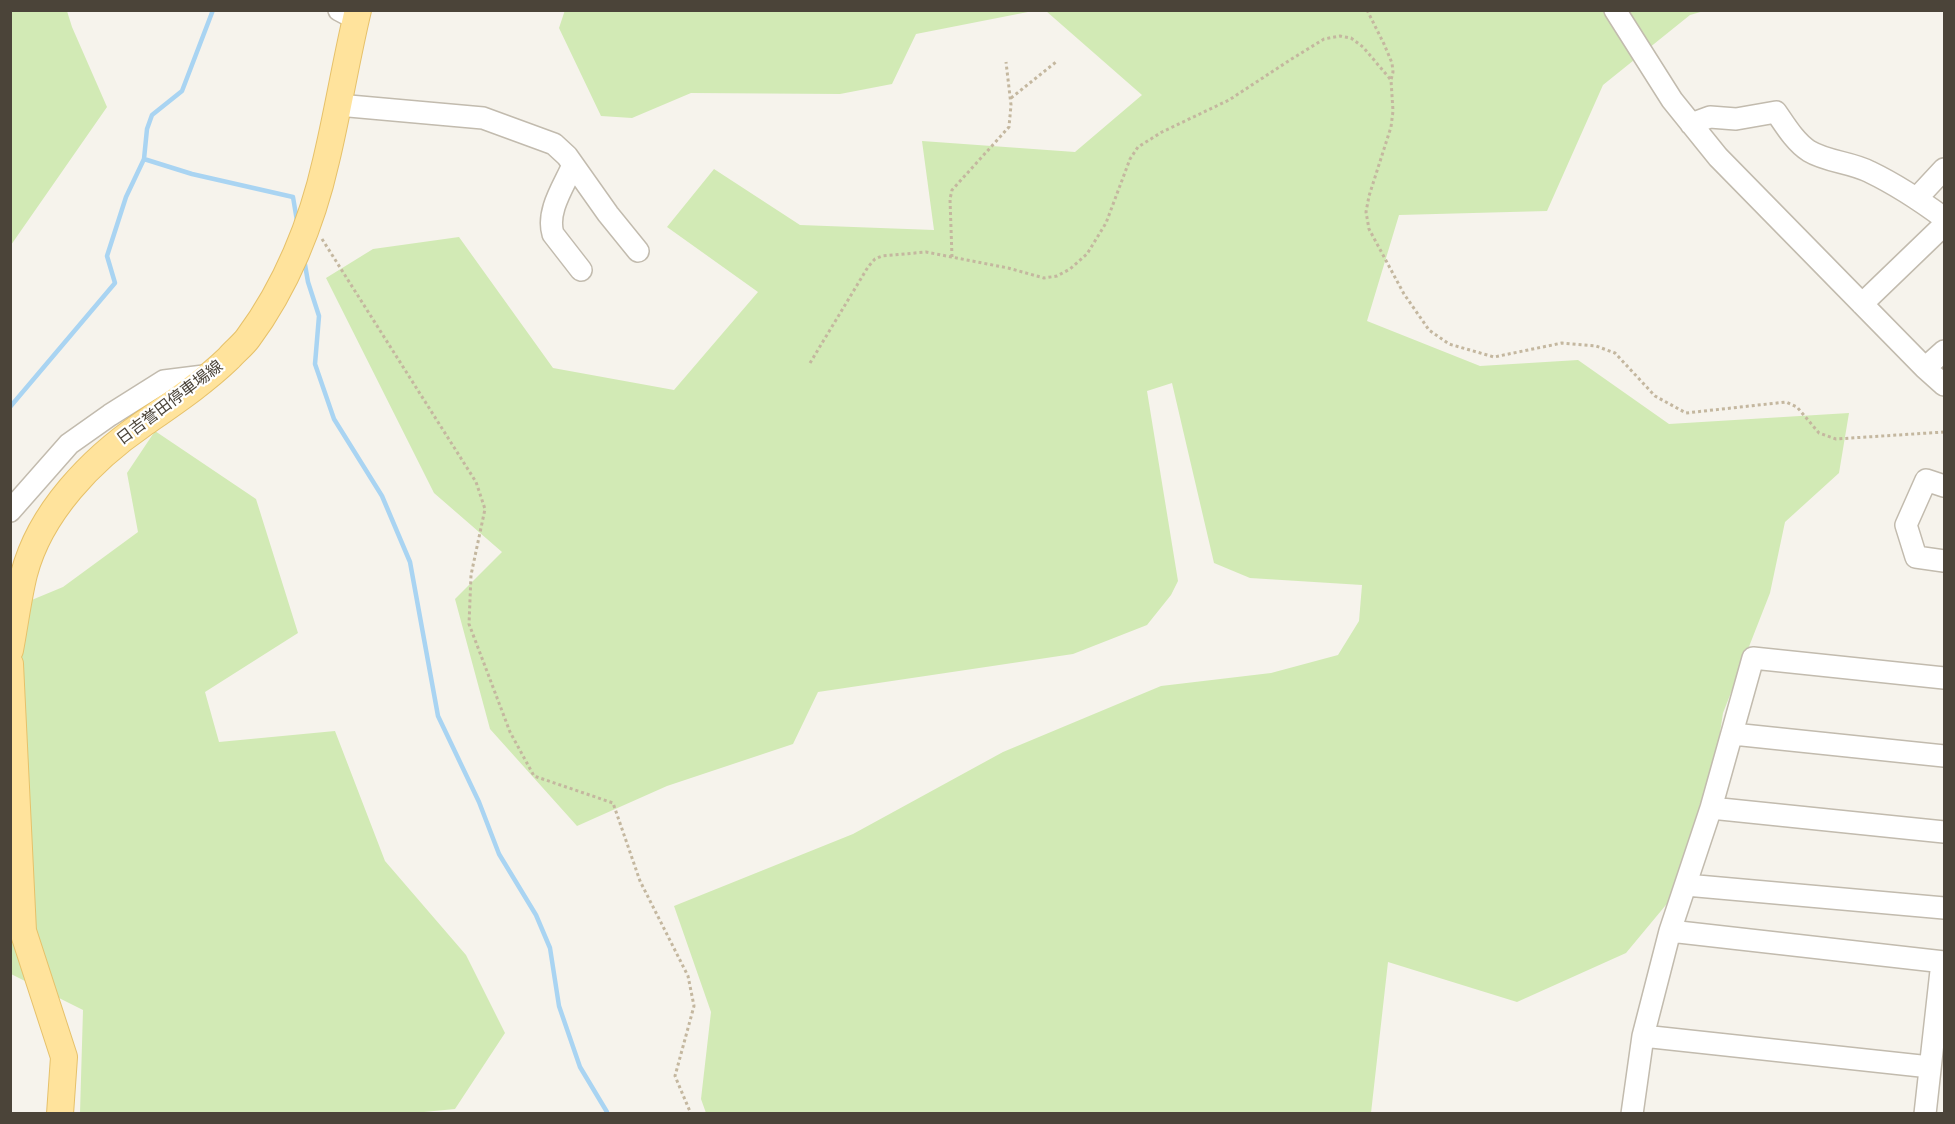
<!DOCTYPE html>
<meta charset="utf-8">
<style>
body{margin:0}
#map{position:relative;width:1955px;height:1124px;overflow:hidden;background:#f6f3ec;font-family:"IBM Plex Sans",sans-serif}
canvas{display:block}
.frame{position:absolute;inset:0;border:12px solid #4b4439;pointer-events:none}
</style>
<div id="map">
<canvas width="1955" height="1124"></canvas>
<div class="frame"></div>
</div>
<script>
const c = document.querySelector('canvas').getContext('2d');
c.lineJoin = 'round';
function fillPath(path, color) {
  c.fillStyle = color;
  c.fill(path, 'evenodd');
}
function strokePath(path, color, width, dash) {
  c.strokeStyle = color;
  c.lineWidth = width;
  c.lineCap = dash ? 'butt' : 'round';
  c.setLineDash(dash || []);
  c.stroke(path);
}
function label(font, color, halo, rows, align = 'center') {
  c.font = font + ' "IBM Plex Sans","Noto Sans JP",sans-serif';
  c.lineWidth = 4.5;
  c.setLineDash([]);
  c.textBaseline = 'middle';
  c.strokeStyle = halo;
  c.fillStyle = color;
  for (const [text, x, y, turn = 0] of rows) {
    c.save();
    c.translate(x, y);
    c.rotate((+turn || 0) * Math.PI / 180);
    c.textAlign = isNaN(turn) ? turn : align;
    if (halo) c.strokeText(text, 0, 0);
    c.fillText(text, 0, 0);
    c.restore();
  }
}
const green = new Path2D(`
 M11 10 67 11 72 27 107 107 11 245Z
 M565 10H1033V11L916 34 892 84 840 94 691 93 632 118 601 116 559 28Z
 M1046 11H1704L1690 15 1603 85 1547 211 1399 215 1367 321 1480 366 1578 360 1669 424 1849 413 1839 473 1785 522 1770 593 1723 713 1700 864 1626 953 1517 1002 1388 962 1371 1113H706L701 1099 711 1012 674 906 853 834 1003 752 1161 686 1271 673 1338 655 1359 621 1362 585 1250 578 1214 563 1172 383 1147 391 1178 581 1171 595 1147 625 1073 654 818 692 793 744 667 786 577 826 490 729 455 599 502 552 434 493 326 278 373 249 459 237 553 368 674 390 758 292 667 227 714 169 800 225 934 230 922 141 1075 152 1142 95Z
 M155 431 256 499 298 633 205 692 219 742 335 731 385 861 466 955 505 1033 455 1109 424 1112 422 1114 80 1113 83 1010 11 974 10 609 63 587 138 532 127 473Z`);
const stream = new Path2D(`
 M144 159 192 174 293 197 297 221
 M304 259 308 282 319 316 315 364 334 419 382 496 410 562 438 716 479 802 499 854 536 915 550 948 559 1006 580 1067 607 1112
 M10 407 115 283 107 256 126 197 144 159 147 129 152 115 182 91 213 10`);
const path = new Path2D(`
 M1367 10 1384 44 1392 63 1393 72 1391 80 1393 111 1391 127 1369 196 1366 212 1369 229 1404 294 1429 330 1449 344 1494 357 1562 343 1596 346 1615 353 1655 396 1686 413 1786 402 1797 407 1819 433 1836 439 1944 432
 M1011 98 1056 62
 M322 239 476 482 485 509 471 575 469 624 510 732 534 776 613 803 640 881 688 976 694 1006 675 1076 691 1114
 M952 257 950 199 952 190 1009 127 1011 105 1006 62
 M810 363 868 267 875 259 882 256 926 252 1008 268 1044 278 1057 276 1070 269 1087 254 1106 223 1130 159 1138 147 1162 132 1229 100 1290 60 1324 39 1340 36 1351 38 1363 47 1391 80`);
const minor = new Path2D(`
 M339 10 356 19
 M1615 10 1672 100 1718 157 1925 368 1944 385
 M338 105 483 118 554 144 567 156 608 214 638 251
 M1691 124 1710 117 1736 119 1776 112C1785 125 1795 142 1809 151 1827 162 1851 162 1870 172 1897 185 1921 201 1944 218
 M573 165C564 186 546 211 553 234L581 270
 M1917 198 1944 169
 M1862 304 1944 225
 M1925 368 1944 351
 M1944 486 1926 480 1906 525 1916 557 1944 561
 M10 511 69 444 110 415 164 381 212 375
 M1733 734 1944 756
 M1711 808 1944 832
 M1686 885 1944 908
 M1670 931 1711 808 1753 658 1944 678
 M1643 1036 1930 1067
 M1632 1114 1643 1036 1670 931 1944 962
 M1925 1114 1942 962`);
const major = new Path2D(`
 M10 650C15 624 18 598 24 574 40 512 92 459 143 424 173 403 203 383 229 358 235 351 243 345 248 338 286 287 312 223 326 161 338 111 346 60 358 10
 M10 664 23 931 64 1057 60 1114`);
const streetNames = [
 ["日吉誉田停車場線",170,403,-37]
];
fillPath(green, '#d2eab5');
strokePath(stream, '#a9d4f2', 4.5);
strokePath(minor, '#c2bbae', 24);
strokePath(major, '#e6c16a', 28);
strokePath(path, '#c4b79f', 3, [3, 3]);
strokePath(minor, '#fff', 21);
strokePath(major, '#ffe39c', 26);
label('16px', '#4b4439', '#fff', streetNames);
</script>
